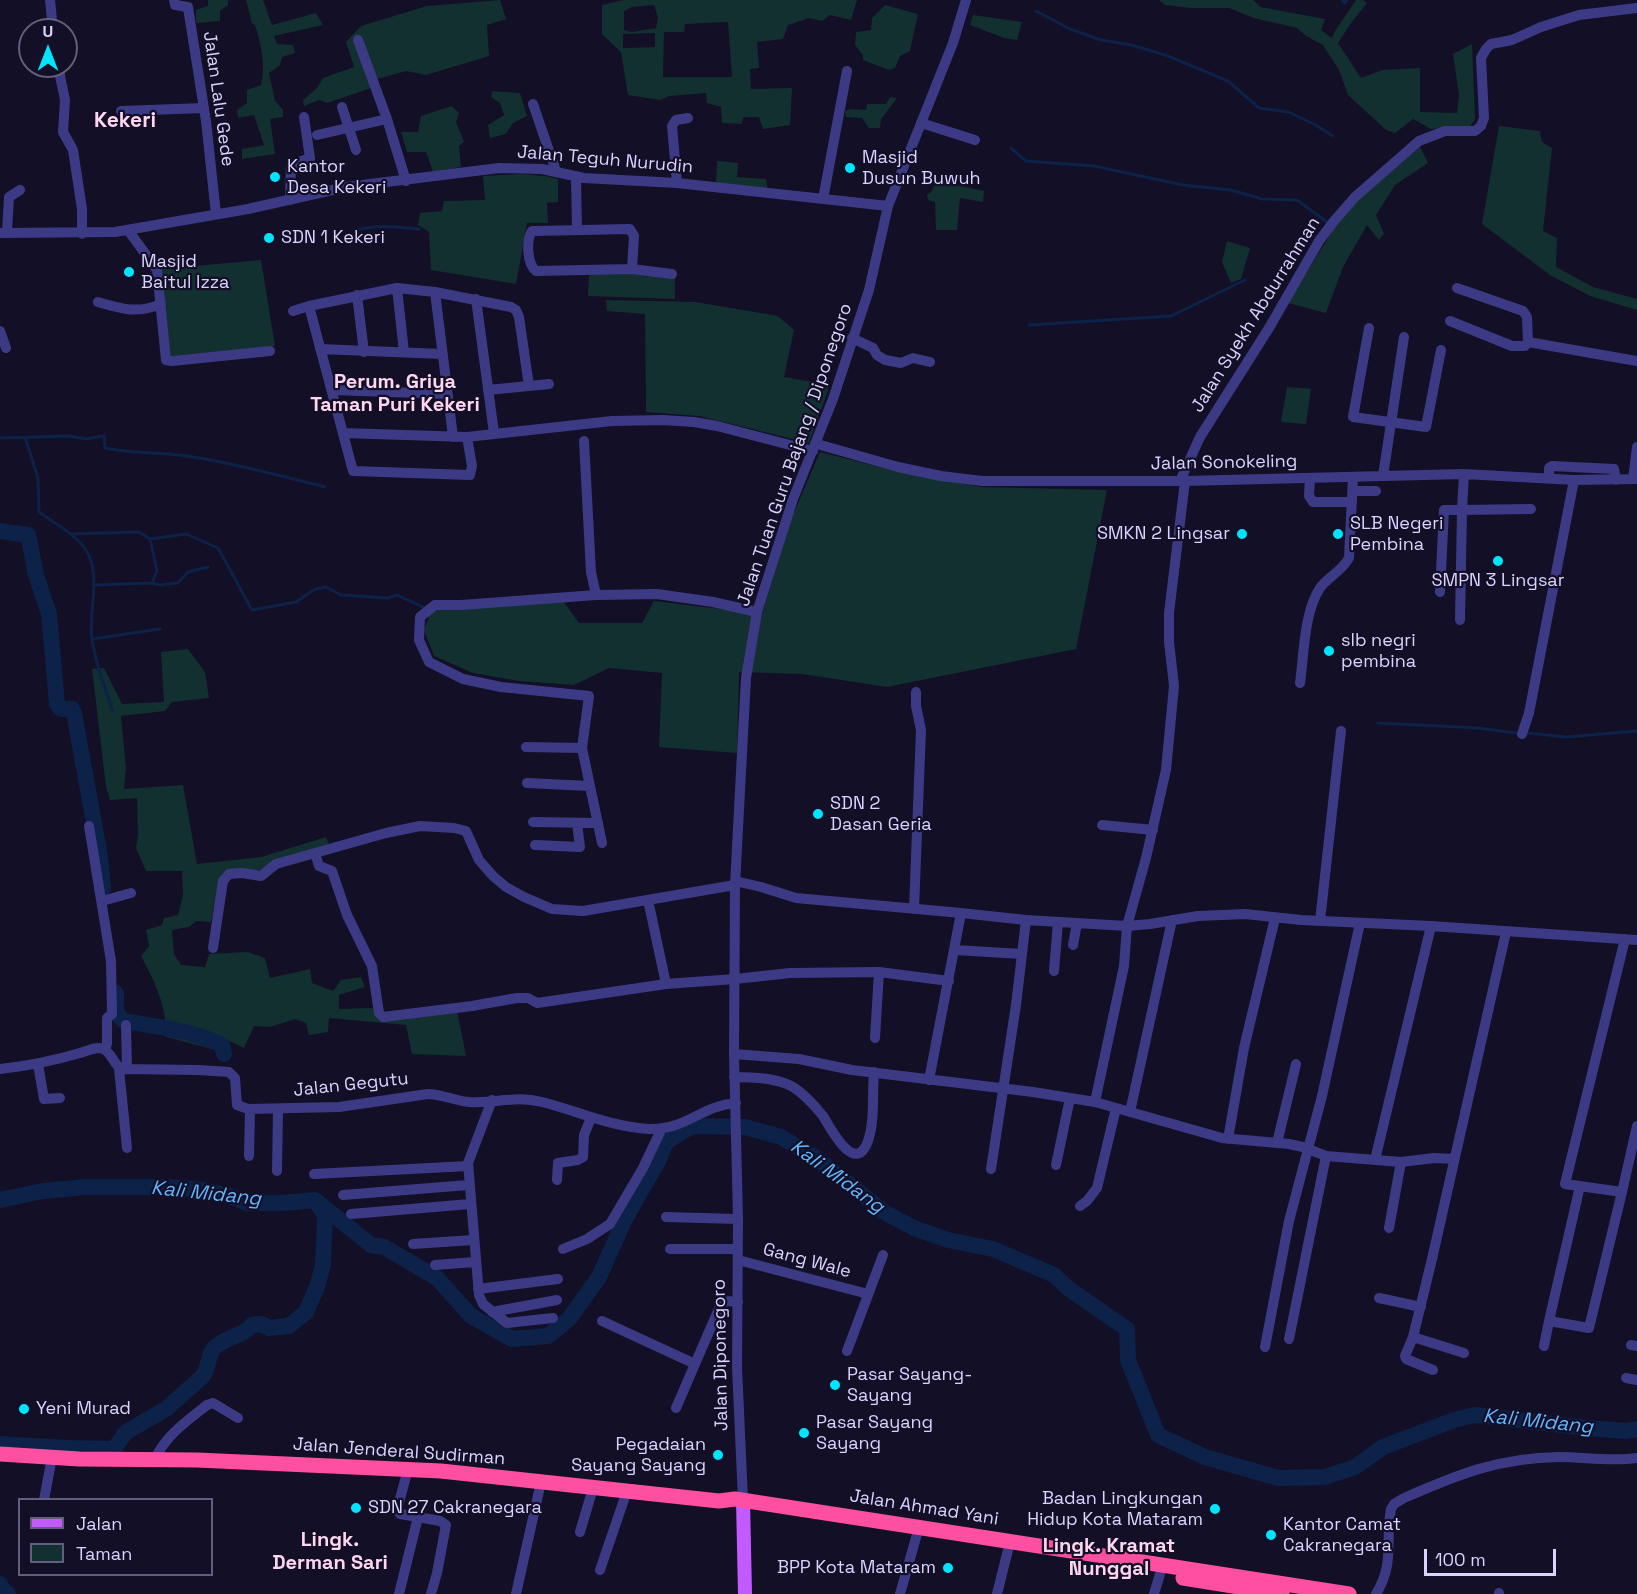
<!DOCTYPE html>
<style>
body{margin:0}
#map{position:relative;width:1637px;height:1594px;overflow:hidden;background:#130f26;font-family:"Space Grotesk",sans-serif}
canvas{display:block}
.legend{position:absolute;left:18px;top:1498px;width:195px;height:78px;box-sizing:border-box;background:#130f26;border:2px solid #625e7d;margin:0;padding:8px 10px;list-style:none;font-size:18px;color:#d9d4ff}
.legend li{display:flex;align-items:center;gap:12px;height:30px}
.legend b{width:30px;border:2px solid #625e7d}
.north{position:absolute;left:18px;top:18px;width:60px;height:60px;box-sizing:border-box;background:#130f26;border:2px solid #625e7d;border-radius:50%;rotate:0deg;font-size:16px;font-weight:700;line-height:24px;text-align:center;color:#d9d4ff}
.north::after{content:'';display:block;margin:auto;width:21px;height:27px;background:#00e5ff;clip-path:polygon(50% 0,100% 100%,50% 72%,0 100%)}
.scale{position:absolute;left:1424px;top:1549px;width:132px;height:27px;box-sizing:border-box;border:3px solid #d9d4ff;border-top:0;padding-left:8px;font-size:18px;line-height:21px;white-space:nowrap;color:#d9d4ff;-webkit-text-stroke:4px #130f26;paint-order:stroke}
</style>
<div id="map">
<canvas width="1637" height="1594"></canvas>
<ul class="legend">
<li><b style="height:8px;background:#c25bff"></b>Jalan</li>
<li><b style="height:16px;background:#12302f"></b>Taman</li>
</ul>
<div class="north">U</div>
<div class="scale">100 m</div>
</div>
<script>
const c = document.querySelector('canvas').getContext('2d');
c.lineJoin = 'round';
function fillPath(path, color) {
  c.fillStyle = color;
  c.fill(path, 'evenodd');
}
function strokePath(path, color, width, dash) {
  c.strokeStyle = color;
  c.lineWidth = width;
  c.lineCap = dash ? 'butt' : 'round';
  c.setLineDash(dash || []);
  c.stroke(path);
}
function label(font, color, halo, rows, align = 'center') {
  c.font = font + ' "Space Grotesk",sans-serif';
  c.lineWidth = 4.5;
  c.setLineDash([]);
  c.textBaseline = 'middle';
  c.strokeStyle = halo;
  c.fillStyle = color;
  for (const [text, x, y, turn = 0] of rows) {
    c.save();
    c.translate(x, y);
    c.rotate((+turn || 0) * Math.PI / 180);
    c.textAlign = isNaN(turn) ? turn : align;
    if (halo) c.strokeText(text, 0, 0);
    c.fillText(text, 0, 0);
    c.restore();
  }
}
const green = new Path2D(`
 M208 0H228V5L220 11V21L196 23V10L208 6Z
 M246 0H263L272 25 316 13 323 25 274 36 277 44 293 45 295 53 282 57 280 65 269 73 275 101 283 110V117L270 119 275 154 242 159V149L264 145 254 115 238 118 237 110 247 103V90L261 85C266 66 261 43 255 25L252 23Z
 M500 0 506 19 487 25 489 56 426 75 406 71 370 81 371 88 327 103 319 100 304 106 303 100 317 88 323 78 354 67 346 42 361 26 427 6Z
 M624 0H857L851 20 830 15 822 21 809 18 788 25 783 39 757 42 759 68 750 69 751 89 792 88 790 125 763 129 759 117H743L742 124 722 123 721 107 707 103 706 93 669 96 660 100 628 95 621 52 602 34V5ZM654 5 658 17 656 28 632 32 624 30V11L632 7ZM728 22 732 77H663L664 32H684L685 24ZM655 33V47L623 48V34Z
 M1159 0H1253L1261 7 1325 19 1321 30 1332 38 1335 31 1356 0H1363L1367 3 1351 23 1338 43 1361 78 1382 70 1420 68V112L1457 113 1459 95 1453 54 1472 44 1475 119 1470 127 1431 129 1413 119 1395 133 1386 130 1348 95 1339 70 1323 45 1306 36 1297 28 1254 18 1229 8H1191L1165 5Z
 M885 5 918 14 910 51 900 56 895 68 889 70 863 60V55L855 45 856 32 871 30 872 18Z
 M973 15 1022 22 1017 40 1004 38 970 25Z
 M492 91 520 93 527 116 513 123 506 134 490 138 488 125 504 115 500 103 491 97Z
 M890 97 897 98 881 119 880 128H869L862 118 846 117 845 111 851 109 866 110 867 104H886Z
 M452 106 459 113 456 122 464 142 459 146 461 167 433 172 426 152H407L401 132H418L421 116Z
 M1499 126 1540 131 1542 142 1552 148 1543 231 1557 238 1556 267 1593 287 1637 299V310L1590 296 1550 275 1482 224Z
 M1420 147 1428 163 1395 185 1376 215 1384 234 1379 240 1367 225 1343 267 1326 313 1288 303 1336 225 1351 206Z
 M717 161 738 163 737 177 766 179 768 190 716 183Z
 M521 174 545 176 558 179V202L547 203 548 223H527L516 284 431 270 429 232 418 225 420 213 442 211 444 201 485 200 483 176Z
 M937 181 984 191 983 202 960 198 957 230H936L935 202 928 200 927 195 931 192Z
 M1227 241 1250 248 1241 279 1231 283 1222 262Z
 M261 260 275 346 170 356 162 269Z
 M589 274H631L675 278V299L588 296Z
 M606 300 695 302 778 316 794 330 784 377 830 385 809 443 699 416 646 412 645 314 607 311Z
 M1287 387 1311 389 1306 424 1281 422Z
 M820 452 900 472 981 487 1107 490 1076 649 887 687 802 674 739 672 737 753 659 747 662 673 609 668 574 685 519 681 473 673 434 656 424 630 432 609 563 601 579 623H642L654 601 762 614 792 517Z
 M188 649 205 672 209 698 172 702 165 711 121 716 126 768 124 789 183 785 197 864 261 857 326 837 329 844 271 863 256 872 219 881 211 922 196 921 189 927 172 930 174 954 181 965 205 967 209 954 247 952 265 958 270 978 310 969 312 983 333 991 341 980 361 977 365 987 339 995V1009L372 1008 382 1020 457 1011 466 1056 412 1054 406 1025 329 1018 328 1032 309 1035 306 1023 295 1019 270 1027 254 1026 244 1048 227 1040 212 1049 166 1037C166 1003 156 985 141 956L149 946 146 930 162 925 164 918 178 915 183 895 182 871H146L136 848 138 835 137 798 110 800 106 787 92 669 104 668 122 704 164 702 161 652Z`);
const stream = new Path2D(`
 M1342 0 1345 3 1347 0
 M1036 11 1070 29 1101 40 1132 45 1168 56 1228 81 1259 108 1288 112 1314 124 1333 136
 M1011 148 1026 161 1094 166 1183 185 1231 190 1262 199 1297 200 1327 222
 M357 230C378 224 397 227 419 229
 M1029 325 1171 316 1245 280
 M25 437 38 478 39 512C54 523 75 534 86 550 102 575 88 612 92 640 96 665 105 688 113 711
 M0 438 69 436 85 439 104 436 105 448C134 454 163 452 193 457 238 464 281 476 325 487
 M71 534 139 532 150 539 157 571 152 583
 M150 539 186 534 218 548 252 610 296 602 315 589 326 587 341 595 388 598 397 595 423 607
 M93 585 152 583 160 585 178 583 188 572 208 567
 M92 639 160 629
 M1378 723 1478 728 1516 733
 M1527 733 1567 737 1637 731`);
const river = new Path2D(`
 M0 531 28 535 29 539 36 575 49 614 57 704 61 709H72L74 713 100 856 103 888
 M116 993C117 1005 113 1015 125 1021 158 1027 191 1030 222 1045L224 1054
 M0 1200 43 1191 85 1187H168L203 1190 230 1196 247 1203H282L315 1200 371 1245 384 1247 437 1278 471 1316 512 1339 548 1336 569 1319 599 1277 624 1221 659 1159 666 1142 692 1126 745 1127 781 1137 816 1158 884 1212 914 1228 948 1240 993 1249 1054 1275 1069 1289 1127 1329 1128 1360 1158 1435 1205 1457 1278 1478 1325 1477 1355 1467 1383 1447 1454 1420 1475 1415 1588 1428 1627 1431 1637 1429
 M0 1444 68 1448 114 1449 126 1432 166 1409 202 1377C210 1368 207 1354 215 1347 227 1336 243 1337 252 1325L261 1324 269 1328 289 1326 306 1312 317 1287 323 1265 325 1216 317 1203
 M0 1584 2 1589 8 1594`);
const minor = new Path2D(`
 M50 0 53 30
 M174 0 175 5 188 7 189 14 206 121 216 214
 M358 40 387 119 406 181
 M58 66 65 100 63 132 73 150 82 209V234
 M533 104 556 171
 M342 107 356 150
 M121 111 204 108
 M921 123 975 140
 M317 135 387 119
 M576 176 577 230
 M677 183 672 126 676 120 688 118
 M823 199 847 71
 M290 200 291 165 310 158 304 117
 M128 230 157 270 166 360 172 361 270 351
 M7 232 9 197 20 190
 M0 233 115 232 248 209 346 187 499 168 542 169 584 178 677 183 888 206
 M632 269 634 236 630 229 535 231H532C526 240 527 264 536 271L632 269 672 274
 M397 288 404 352
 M1457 288 1523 311 1527 317 1528 342
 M435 292 453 437
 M357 295 364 352
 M476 299 494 433
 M98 302C122 309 137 314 161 304
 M309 306 353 471 470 475 472 466 467 437
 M293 311 309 306 397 288 435 292 511 307 516 310 519 317 529 386
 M1450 321 1512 346H1525L1528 342 1637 361
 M1369 328 1353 417 1426 427 1441 350
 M0 331 6 348
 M852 338 873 348 877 355 885 360 901 363 913 358 930 362
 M320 349 442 354
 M332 390 447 394
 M488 390 549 384
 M343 433 467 437 612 421 663 420 694 422 717 426 813 451
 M584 441 591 572 596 595
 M817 444 898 467 941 476 982 481H1185L1464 474 1574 480 1637 479
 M1383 476 1404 337
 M1310 478 1309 496 1313 502H1352
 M1549 478V468L1552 466 1614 469 1616 480
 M1633 479 1637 447
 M1180 481 1200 437 1269 328 1319 241 1334 221 1355 197 1419 141 1445 131H1475L1481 126 1484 118 1481 58 1486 49 1491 44 1512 40 1541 27 1579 15 1637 8
 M1353 491H1376
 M1440 592 1444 510H1462L1464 474
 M1460 620 1462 510 1531 509
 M1300 683C1304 654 1304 612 1320 588 1328 577 1342 571 1349 558L1353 477
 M1522 734 1529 713 1574 480
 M526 747 582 748
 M527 783 589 786
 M533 822 598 823
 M1102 825 1153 830
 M89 826 111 961 112 1014 107 1018V1044L105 1050
 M602 843 582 748 589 696 501 687 463 679 429 662 419 640 420 617 435 605H461L596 595 657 594 713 602 757 612
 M535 845 580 847 577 823
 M315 853 319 866 332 871 347 915 372 966 379 1013 383 1017 472 1006 517 998H528L537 1003 666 984 735 979 790 973 879 972 949 981
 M735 881 761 887 796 898 961 913 1026 920 1127 926 1150 924 1198 916 1245 914 1301 920 1431 926 1637 940
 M648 900 666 984
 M102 901 131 893
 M914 909 921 730 916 706V692
 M1320 921 1341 731
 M1625 939 1565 1184 1622 1192 1637 1126
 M1073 945 1077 923
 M213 948 223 881 229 874 242 873 261 876 276 864 386 833 420 826 454 828 466 831 479 860 493 876 506 887 524 897 552 909 583 911 735 885
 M955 950 1022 954
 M1054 971 1058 922
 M126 1025 127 1069
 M875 1038 879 972
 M734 1054 799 1059 852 1070 1033 1092 1095 1102 1222 1138 1289 1144 1303 1147 1326 1156 1401 1162 1434 1158 1454 1159
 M38 1064 44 1099 60 1098
 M0 1069C27 1066 53 1061 80 1053 87 1051 96 1046 103 1049 112 1052 113 1065 122 1069L199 1070 229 1072 235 1078 237 1105 248 1109 339 1107 428 1094C442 1094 455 1101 469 1102 494 1104 515 1095 542 1102 578 1111 611 1127 649 1129 687 1130 700 1106 736 1103
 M119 1069 127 1148
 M734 1077C754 1078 775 1077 793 1087 804 1094 815 1106 823 1116 830 1127 855 1177 868 1141 875 1121 872 1094 874 1072
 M929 1080 961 913
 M492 1100 468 1163 479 1295 483 1304 507 1323 553 1318
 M1095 1102 1124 966 1127 926 1146 858 1166 770 1174 686 1169 642V613L1185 481
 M1130 1112 1172 920
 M1228 1139 1244 1048 1275 918
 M1277 1143 1296 1064
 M249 1156 250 1110
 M1375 1160 1431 926
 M1056 1165 1070 1098
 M991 1169 1016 1005 1026 920
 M277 1171 278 1109
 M314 1174 468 1166
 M557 1180 558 1163 578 1160 583 1157 584 1135 591 1118
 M1580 1186 1549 1321 1589 1328 1622 1192
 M343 1195 468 1185
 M1080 1206 1087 1201 1097 1188 1116 1108
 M351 1214 470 1204
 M666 1217 738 1219
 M1389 1228 1401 1162
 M413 1244 473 1240
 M563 1249 587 1239 610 1224 643 1168 662 1128
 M670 1249H738
 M738 1260 868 1294
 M435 1265 475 1262
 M478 1289 558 1279
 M1379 1298 1421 1307
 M492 1312 557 1300
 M602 1321 695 1364
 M1413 1337 1464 1353
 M1289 1339 1326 1156
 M1631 1345 1637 1346
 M1544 1346 1549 1321
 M1265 1347 1289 1221 1322 1096 1360 923
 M847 1351 883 1255
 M1433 1370 1406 1359 1405 1356 1413 1337 1432 1259 1506 932
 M1626 1378 1637 1380
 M676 1408 721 1304 726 1301 738 1302
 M155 1459C166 1435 187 1421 207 1405L213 1403 238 1418
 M44 1500 52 1457
 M743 1500 737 1367 738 1219 734 1054 735 885 746 678 757 612 793 499 833 399 869 290 888 206 953 43 966 0
 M418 1517 440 1521 446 1525 437 1573 431 1594
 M580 1532 593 1488
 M600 1570 627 1491
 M399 1594 418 1517 400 1514 397 1510 408 1469
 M516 1594 541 1482
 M900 1594 917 1534
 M997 1594 1008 1550
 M1154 1594 1160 1574
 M1376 1594C1395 1563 1385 1542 1391 1509L1394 1504 1404 1498C1459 1474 1498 1458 1559 1457 1585 1457 1611 1462 1637 1458
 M1499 1594V1593`);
const major = new Path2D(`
 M743 1500 745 1594`);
const highway = new Path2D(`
 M0 1454 79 1459 197 1460 441 1471 719 1501 735 1499 1349 1594
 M1183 1578 1282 1594`);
const markers = [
 [850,168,6,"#00e5ff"],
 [275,177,6,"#00e5ff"],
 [269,238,6,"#00e5ff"],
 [129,272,6,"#00e5ff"],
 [1242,534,6,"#00e5ff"],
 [1338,534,6,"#00e5ff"],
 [1498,561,6,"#00e5ff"],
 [1329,651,6,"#00e5ff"],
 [818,814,6,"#00e5ff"],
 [835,1385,6,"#00e5ff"],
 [24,1409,6,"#00e5ff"],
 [804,1433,6,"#00e5ff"],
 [718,1455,6,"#00e5ff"],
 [356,1508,6,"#00e5ff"],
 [1215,1509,6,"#00e5ff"],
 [1271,1535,6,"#00e5ff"],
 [948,1568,6,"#00e5ff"]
];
const streetNames = [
 ["Jalan Lalu Gede",218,99,82],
 ["Jalan Teguh Nurudin",605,160,5],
 ["Jalan Syekh Abdurrahman",1256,315,-58],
 ["Jalan Tuan Guru Bajang / Diponegoro",795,455,-71],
 ["Jalan Sonokeling",1224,463,-1],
 ["Jalan Gegutu",351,1085,-6],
 ["Gang Wale",807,1261,15],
 ["Jalan Diponegoro",721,1355,-91],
 ["Jalan Jenderal Sudirman",399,1452,4],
 ["Jalan Ahmad Yani",924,1508,9]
];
const poiNames = [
 ["Masjid",862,158],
 ["Dusun Buwuh",862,179],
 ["Kantor",287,167],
 ["Desa Kekeri",287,188],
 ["SDN 1 Kekeri",281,238],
 ["Masjid",141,262],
 ["Baitul Izza",141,283],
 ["SLB Negeri",1350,524],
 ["Pembina",1350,545],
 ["SMKN 2 Lingsar",1230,534,"right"],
 ["SMPN 3 Lingsar",1498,581,"center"],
 ["slb negri",1341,641],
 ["pembina",1341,662],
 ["SDN 2",830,804],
 ["Dasan Geria",830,825],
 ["Pasar Sayang-",847,1375],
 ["Sayang",847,1396],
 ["Yeni Murad",36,1409],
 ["Pasar Sayang",816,1423],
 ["Sayang",816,1444],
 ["Pegadaian",706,1445,"right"],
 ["Sayang Sayang",706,1466,"right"],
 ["Badan Lingkungan",1203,1499,"right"],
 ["Hidup Kota Mataram",1203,1520,"right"],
 ["SDN 27 Cakranegara",368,1508],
 ["Kantor Camat",1283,1525],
 ["Cakranegara",1283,1546],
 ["BPP Kota Mataram",936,1568,"right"]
];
const neighbourhoodNames = [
 ["Perum. Griya",395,383],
 ["Taman Puri Kekeri",395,406],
 ["Lingk.",330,1541],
 ["Derman Sari",330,1564],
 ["Lingk. Kramat",1109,1547],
 ["Nunggal",1109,1570]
];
const waterNames = [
 ["Kali Midang",837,1177,36],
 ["Kali Midang",206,1194,6],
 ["Kali Midang",1538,1422,6]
];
const quarterNames = [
 ["Kekeri",125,121]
];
fillPath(green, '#12302f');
strokePath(stream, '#0c2248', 3);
strokePath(river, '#0c2248', 16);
strokePath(minor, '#3d3a85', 10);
strokePath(major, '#c25bff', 14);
strokePath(highway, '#ff4fa3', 15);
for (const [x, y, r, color] of markers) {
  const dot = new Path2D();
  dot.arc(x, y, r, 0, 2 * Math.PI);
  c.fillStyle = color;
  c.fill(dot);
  strokePath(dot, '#130f26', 2);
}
label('18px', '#d9d4ff', '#130f26', streetNames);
label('18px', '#d9d4ff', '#130f26', poiNames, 'left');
label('bold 20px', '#ffd6f0', '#130f26', neighbourhoodNames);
label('italic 20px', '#62b6ff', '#130f26', waterNames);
label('bold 21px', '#ffd6f0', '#130f26', quarterNames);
</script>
